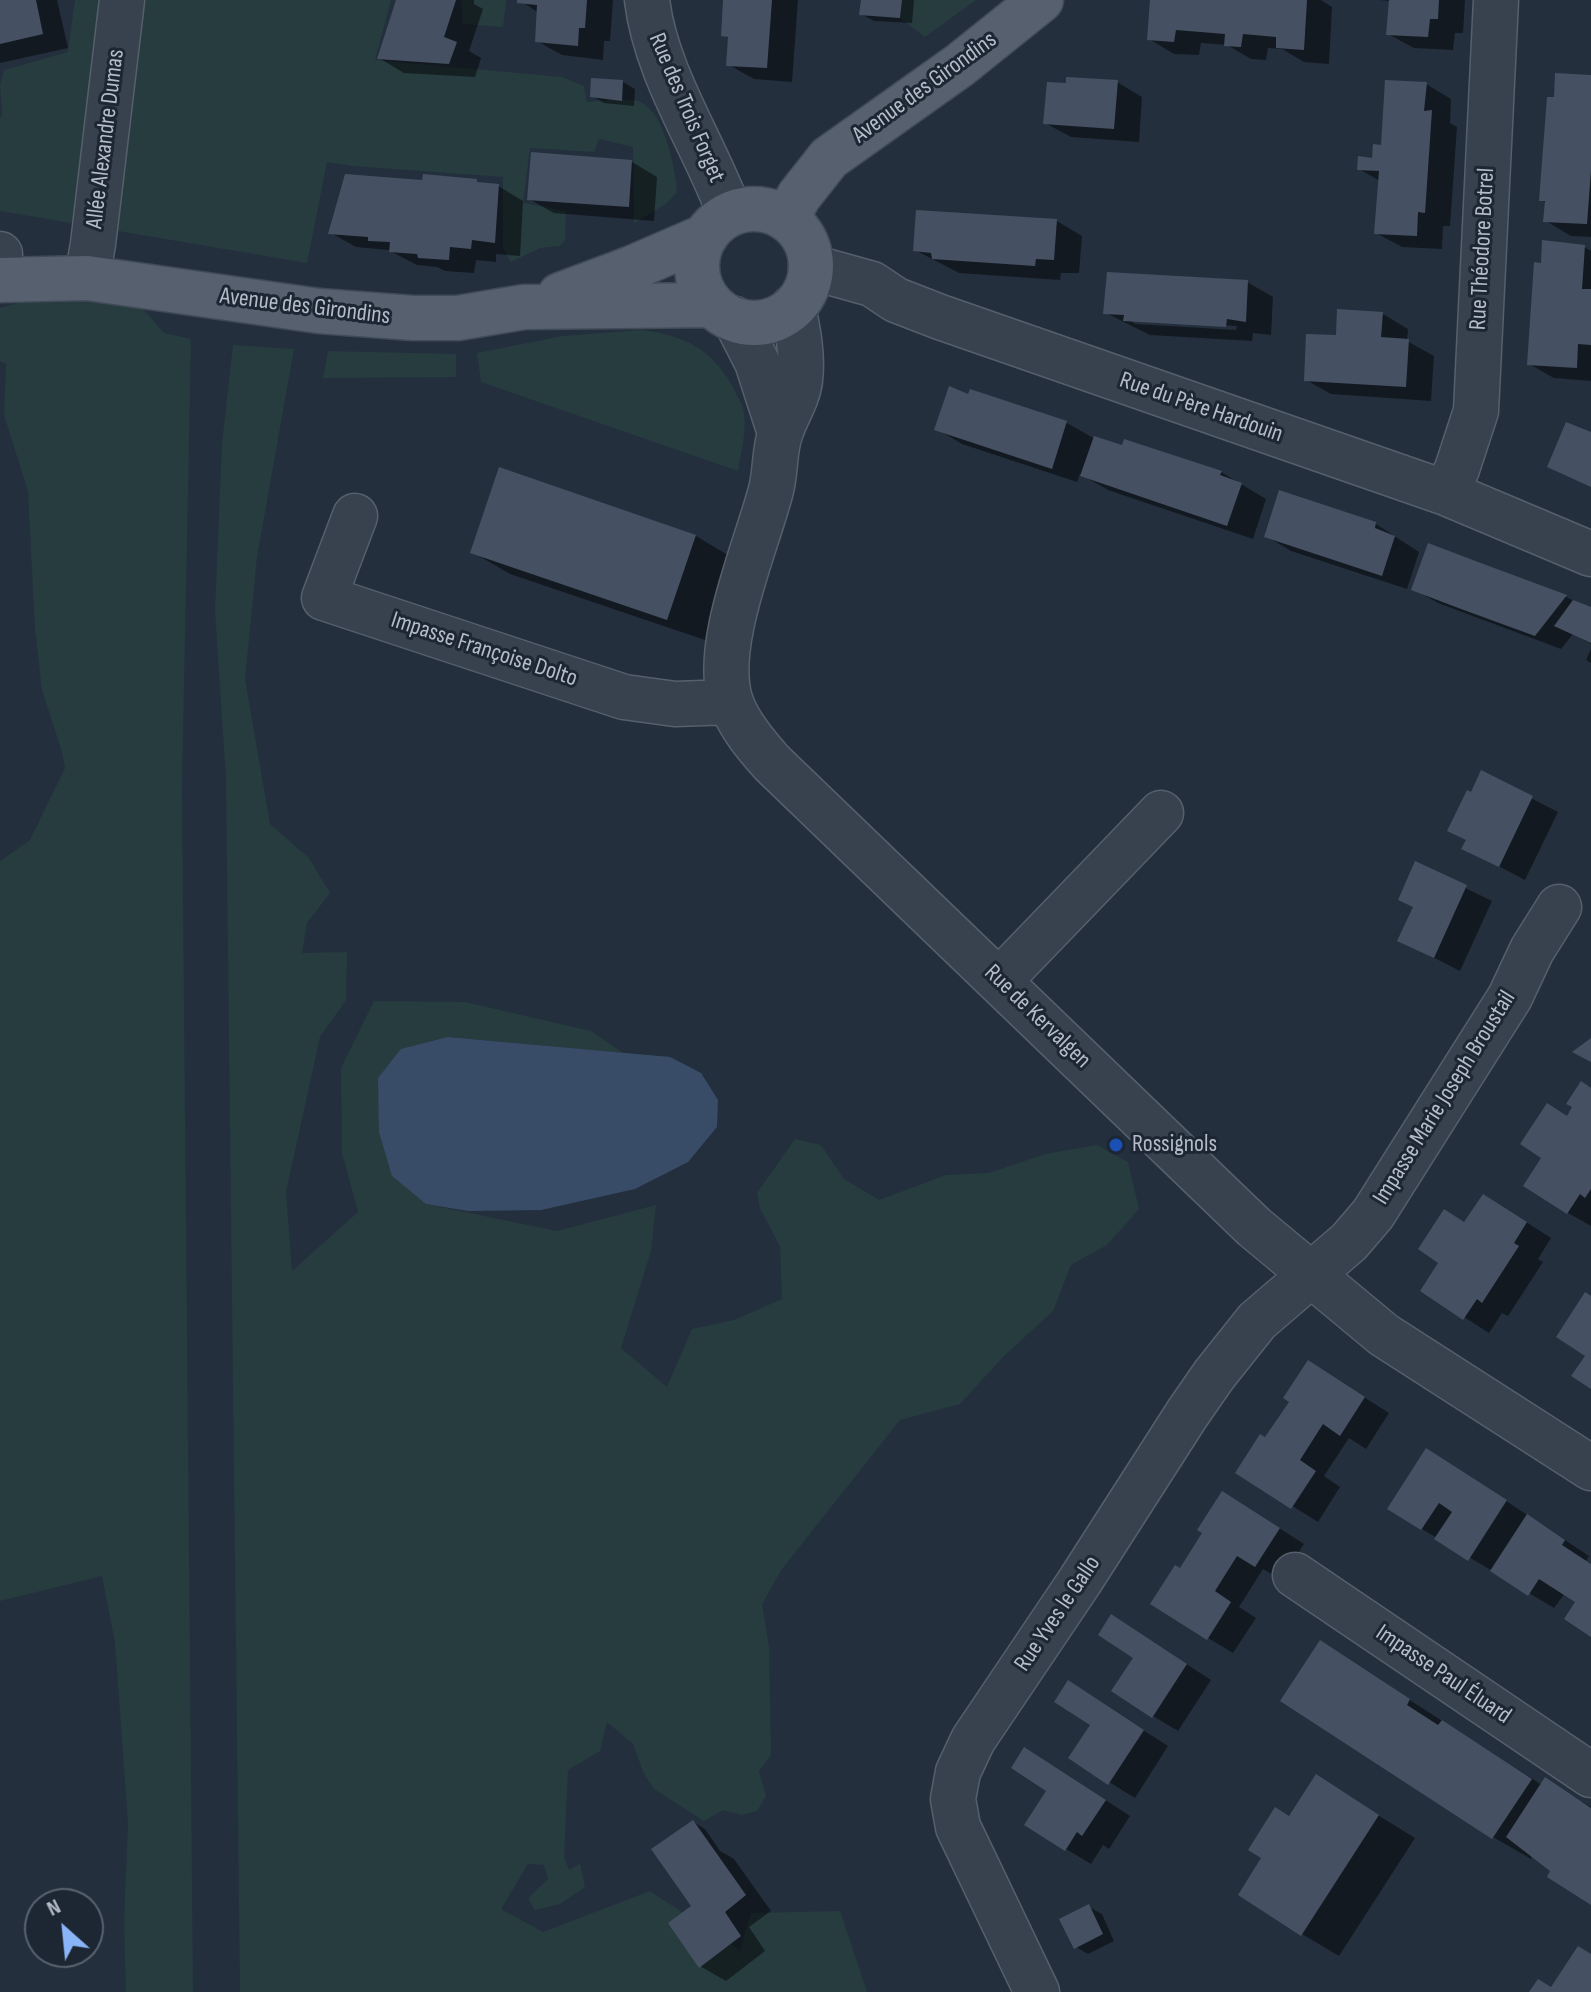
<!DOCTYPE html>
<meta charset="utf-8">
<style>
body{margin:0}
#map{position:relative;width:1591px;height:1992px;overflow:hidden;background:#242f3e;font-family:"Sofia Sans Condensed",sans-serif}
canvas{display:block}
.north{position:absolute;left:24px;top:1888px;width:80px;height:80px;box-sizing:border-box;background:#1d2633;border:2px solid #59626f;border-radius:50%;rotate:333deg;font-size:22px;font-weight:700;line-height:32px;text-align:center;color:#b4bcc9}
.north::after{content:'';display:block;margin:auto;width:28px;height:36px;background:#8ab4f8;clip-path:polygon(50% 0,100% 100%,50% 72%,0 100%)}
</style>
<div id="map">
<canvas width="1591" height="1992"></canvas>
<div class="north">N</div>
</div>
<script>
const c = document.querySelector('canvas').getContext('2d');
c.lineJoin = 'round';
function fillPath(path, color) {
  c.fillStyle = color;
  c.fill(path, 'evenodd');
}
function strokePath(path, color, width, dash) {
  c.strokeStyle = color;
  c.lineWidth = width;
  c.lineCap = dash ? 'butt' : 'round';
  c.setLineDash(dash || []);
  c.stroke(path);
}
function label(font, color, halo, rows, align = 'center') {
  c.font = font + ' "Sofia Sans Condensed",sans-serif';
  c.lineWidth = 6;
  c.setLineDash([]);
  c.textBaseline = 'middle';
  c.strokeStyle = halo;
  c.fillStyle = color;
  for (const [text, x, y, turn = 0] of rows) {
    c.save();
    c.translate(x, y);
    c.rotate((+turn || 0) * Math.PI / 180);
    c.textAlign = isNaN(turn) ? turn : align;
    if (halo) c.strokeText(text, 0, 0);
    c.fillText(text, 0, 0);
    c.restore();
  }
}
const green = new Path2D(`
 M75 0H391L375 60 562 77 584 86 587 102C602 101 624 97 638 101 664 109 676 169 677 192L666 204 634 223 633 147 599 139 594 152 530 148 523 203 566 211 565 240 560 246 540 248 511 262 503 248V177L353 166 327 162 307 263 0 211V117L2 116 0 85 4 70 68 52Z
 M461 0H506L503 27 463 24Z
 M902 0H976L925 37 900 18Z
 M73 294 143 309 164 333 191 339 182 786 193 1992H126L124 1922 128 1823 115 1643 102 1576 0 1601V861L30 840 65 768 62 752 42 690 35 629 28 491 4 415 6 364 0 361V308L33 299Z
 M640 330C685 335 713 349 735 391 737 397 742 403 743 408 748 427 741 452 738 471L481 382 477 353 563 336Z
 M233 345 294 349 257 557 245 679 270 824 309 858 330 893 307 923 302 953 347 952 346 1000 320 1037 286 1192 292 1271 358 1212 342 1153 341 1068 374 1001 465 1002 591 1031 623 1053 448 1037 426 1204 557 1231 656 1205 651 1251 621 1348 667 1387 692 1329 734 1320 782 1299 780 1247 760 1208 757 1193 795 1139 821 1145 844 1179 879 1200 946 1175 989 1173 1045 1154 1097 1145 1128 1162 1139 1209 1107 1245 1071 1265 1053 1311 1004 1356 960 1404 900 1420 782 1569 762 1604 769 1647 771 1755 759 1771 766 1796 757 1811 741 1815 723 1810 704 1821 654 1789 644 1774 633 1744 607 1722 600 1751 568 1770 564 1857 569 1870 580 1864 585 1887 560 1904 535 1910 528 1898 548 1879 544 1865 528 1864 501 1909 543 1932 650 1891 740 1950 751 1913 840 1911 867 1992H240L226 780 215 610 222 444Z
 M328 351 456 354V377L323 378Z`);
const water = new Path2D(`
 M448 1037 670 1057 701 1073 718 1100 717 1127 688 1162 635 1189 541 1210 468 1211 426 1204 392 1176 379 1132 378 1078 401 1049Z`);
const shadow = new Path2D(`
 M0 0H57L68 48 0 63Z
 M398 0H474V4L483 9 469 51 481 58 475 77 404 73 379 58Z
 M519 0H613L610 41H604L603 60 562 55 537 41 539 13Z
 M726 0H798L792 82 754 79 729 65 730 39 723 35Z
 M863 0H914L912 23 874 21 861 14Z
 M1152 0H1321L1332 7 1329 64 1304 62 1282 49 1268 48 1266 60 1251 59 1227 45 1201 43 1199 55 1174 54 1149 39Z
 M1379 0H1465L1463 33H1455L1453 50 1414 48 1388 34 1391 1Z
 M1591 77V237L1571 236 1546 221 1547 203 1541 200 1555 99Z
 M623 82 635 89 634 106 604 103 592 96Z
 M1117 82 1142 97 1139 142 1071 137 1045 123 1068 85Z
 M1426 84 1451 99 1450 123 1457 127 1450 226H1443L1442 249 1402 247 1376 233 1380 181 1359 169 1374 160Z
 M632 162 657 177 654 221 554 213 529 199Z
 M476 181 483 185 498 186 523 201 520 256 496 254V262L476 260 474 273 445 271 437 267 417 265 388 250 356 247 331 233 424 182Z
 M1057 221 1082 236 1079 273H1061L1060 280 959 273 915 250Z
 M1584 247 1591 251V381L1554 378 1529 364 1542 265Z
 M1247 282 1273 297 1271 335 1253 333 1252 341 1150 335 1106 313ZM1130 320 1237 326 1236 330 1135 324Z
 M1383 314 1408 329 1407 341 1434 356 1431 401 1331 394 1306 380 1338 337Z
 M971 391 1067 423 1095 439 1221 472 1266 499 1253 539 1108 490 1080 474 1077 482 962 444 937 429 970 396Z
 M500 470 696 536 733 558 705 640 510 574 472 552Z
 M1376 524 1419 552 1407 589 1291 551 1266 536Z
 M1429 546 1566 597 1591 609V644L1573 634 1561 649 1438 603 1413 589Z
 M1591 649V663L1586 660Z
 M1482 773 1558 812 1525 880 1464 848 1468 841 1472 795Z
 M1416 864 1492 901 1460 971 1399 940 1415 908Z
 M1591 1089V1226L1568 1213V1117Z
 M1509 1211 1551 1238 1538 1259 1543 1262 1508 1316 1502 1313 1489 1333 1422 1290 1466 1223Z
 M1334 1378 1389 1413 1366 1449 1349 1438 1324 1476 1340 1487 1318 1522 1238 1472Z
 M1452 1465 1589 1556 1586 1561 1591 1564V1635L1578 1602 1565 1593 1554 1608 1422 1529Z
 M1248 1508 1304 1544 1281 1580 1263 1569 1239 1607 1256 1618 1233 1653 1208 1638 1180 1570Z
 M1137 1632 1211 1680 1178 1731 1153 1716 1136 1657Z
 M1321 1643 1542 1785 1545 1780 1591 1807V1903L1532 1856 1531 1859 1493 1837 1283 1701Z
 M1093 1698 1168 1746 1135 1798 1070 1758 1092 1724Z
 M1050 1764 1130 1816 1109 1849 1103 1845 1091 1864 1066 1849 1049 1791Z
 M1316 1777 1415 1838 1339 1956 1302 1934 1290 1818Z
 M693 1822 705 1829 720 1851 734 1859 771 1911 749 1927 765 1951 726 1981 700 1966 693 1906Z
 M1089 1907 1102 1914 1114 1941 1088 1954 1076 1947Z`);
const building = new Path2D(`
 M0 0H36L43 34 0 44Z
 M396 0H456L444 37 457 42 449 64 377 59Z
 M517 0H587L585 28H579L578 46 535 42 537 5 517 3Z
 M723 0H772L767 68 726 66 728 37 721 36Z
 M861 0H902L900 18 859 15Z
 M1150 0H1307L1304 50 1276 48V37L1243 34 1241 47 1224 46 1225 34 1176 30 1174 42 1147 40Z
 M1389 0H1439L1438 19H1430L1428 37 1386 35Z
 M1555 73 1591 75V170L1587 224 1543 222 1545 201H1539L1547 97H1554Z
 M1066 77 1118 80 1114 129 1043 124 1047 82 1066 83Z
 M591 78 623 80 622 101 590 97Z
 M1385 80 1427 82 1424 111 1432 110 1425 213 1418 212 1417 236 1374 234 1379 171 1357 170 1358 156 1372 158 1373 144 1381 145Z
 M531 152 632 160 629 207 527 200Z
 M345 174 422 180 423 174 477 179V182L499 184 495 243 472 240 471 249 450 247 449 260 418 258 417 254 389 252 390 242 368 241V237L328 234Z
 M916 210 1057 219 1054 260 1036 259 1035 266 932 259 931 253 913 251Z
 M1542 240 1585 245 1582 289H1591V345L1578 344 1577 368 1527 365 1534 262 1541 263Z
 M1107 272 1248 280 1246 322 1227 319 1226 327 1123 321 1124 315 1103 314Z
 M1337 309 1383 312 1381 337 1409 339 1406 387 1304 381 1306 334 1336 335Z
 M949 386 968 394 970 389 1067 421 1052 469 934 430Z
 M1566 422 1591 432V487L1547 467Z
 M1094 436 1122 445 1124 439 1222 471 1220 475 1242 483 1227 526 1080 476Z
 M499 467 696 535 667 620 470 553Z
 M1279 490 1376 522 1375 528 1395 536 1382 576 1264 537Z
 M1428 543 1478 562 1567 595 1535 636 1461 609 1411 590Z
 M1573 600 1591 607V643L1554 626Z
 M1481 770 1533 796 1499 867 1461 849 1466 840 1447 831 1467 790 1471 792Z
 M1415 861 1467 885 1434 958 1397 941 1413 907 1398 900Z
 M1591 1038V1062L1572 1052Z
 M1581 1081 1591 1088V1189L1585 1198 1580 1194 1567 1214 1523 1186 1541 1158 1520 1144 1547 1103 1567 1116 1572 1107 1566 1104Z
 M1483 1194 1527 1222 1514 1243 1519 1246 1482 1303 1477 1299 1463 1320 1420 1291 1438 1263 1418 1249 1444 1209 1464 1222Z
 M1585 1292 1591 1296V1389L1571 1376 1585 1356 1556 1337Z
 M1308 1360 1365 1397 1340 1436 1323 1424 1300 1460 1316 1471 1291 1509 1235 1473 1260 1434 1265 1437 1289 1402 1283 1398Z
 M1426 1448 1507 1500 1468 1561 1434 1539 1452 1512 1439 1503 1421 1530 1387 1509Z
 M1222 1491 1280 1528 1255 1567 1237 1556 1215 1591 1231 1602 1207 1640 1150 1604 1175 1565 1180 1568 1202 1533 1197 1530Z
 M1527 1514 1565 1540 1562 1545 1591 1564V1637L1564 1619 1575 1602 1539 1579 1528 1596 1490 1571Z
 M1111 1614 1187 1664 1152 1718 1111 1691 1133 1658 1098 1635Z
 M1320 1640 1410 1699 1407 1705 1438 1725 1442 1720 1532 1779 1492 1839 1280 1701Z
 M1068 1680 1144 1730 1108 1785 1068 1758 1090 1725 1054 1702Z
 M1024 1747 1106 1800 1082 1836 1077 1832 1065 1851 1024 1825 1046 1791 1011 1768Z
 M1316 1774 1379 1815 1301 1936 1238 1895 1261 1858 1248 1850 1275 1807 1289 1816Z
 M1545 1777 1591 1808V1905L1547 1877 1550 1871 1506 1837Z
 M693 1820 746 1895 725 1912 741 1936 699 1968 668 1923 691 1906 651 1849Z
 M1089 1904 1103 1934 1074 1949 1059 1919Z
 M1578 1946 1591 1954V1992H1529L1538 1979 1551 1987Z`);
const minor = new Path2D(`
 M647 0C656 75 704 143 730 214
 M0 255V254
 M811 267 872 284 896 300 940 317 1446 493 1591 554
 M87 278 93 244 122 0
 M793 307C798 330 803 356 800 380 798 398 787 413 781 431 774 449 776 471 771 490 756 548 712 646 731 703 740 726 756 745 772 763L1254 1227 1384 1335 1591 1468
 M735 319 757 362 780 433
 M1446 493 1457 469 1476 411 1496 0
 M355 516 324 598 624 697 675 704 731 702
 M999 981 1161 813
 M1295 1575 1591 1775
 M1037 1992 958 1827 953 1799 958 1772 973 1740 1080 1581 1187 1414 1214 1375 1257 1321 1349 1242 1373 1214 1510 997 1532 950 1559 907`);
const major = new Path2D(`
 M697 266a57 57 0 1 1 114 0a57 57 0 1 1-114 0Z
 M786 219 799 196 829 158 960 65 1041 0
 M0 280 87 278 319 311 413 318H458L524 307 712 305
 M560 295 632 268 706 236`);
const markers = [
 [1116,1145,8,"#1a4fb4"]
];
const streetNames = [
 ["Avenue des Girondins",925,88,-36],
 ["Rue des Trois Forget",686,108,67],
 ["Allée Alexandre Dumas",106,139,-83],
 ["Rue Théodore Botrel",1483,249,-87],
 ["Avenue des Girondins",305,307,7],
 ["Rue du Père Hardouin",1201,408,19],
 ["Impasse Françoise Dolto",484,650,18],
 ["Rue de Kervalgen",1037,1017,44],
 ["Impasse Marie Joseph Broustail",1445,1098,-58],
 ["Rue Yves le Gallo",1058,1614,-56],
 ["Impasse Paul Éluard",1443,1675,34]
];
const poiNames = [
 ["Rossignols",1132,1145]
];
fillPath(green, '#263c3f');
fillPath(water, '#394c67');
fillPath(shadow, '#0007');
fillPath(building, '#455162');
strokePath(minor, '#565f6c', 47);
strokePath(major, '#414a57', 47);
strokePath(minor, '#38414e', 44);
strokePath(major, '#56606e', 44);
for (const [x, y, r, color] of markers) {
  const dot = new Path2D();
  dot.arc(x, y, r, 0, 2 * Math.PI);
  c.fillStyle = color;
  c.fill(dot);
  strokePath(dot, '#1d2633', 3);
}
label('24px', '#b4bcc9', '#1d2633', streetNames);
label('24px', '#b4bcc9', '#1d2633', poiNames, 'left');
</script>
